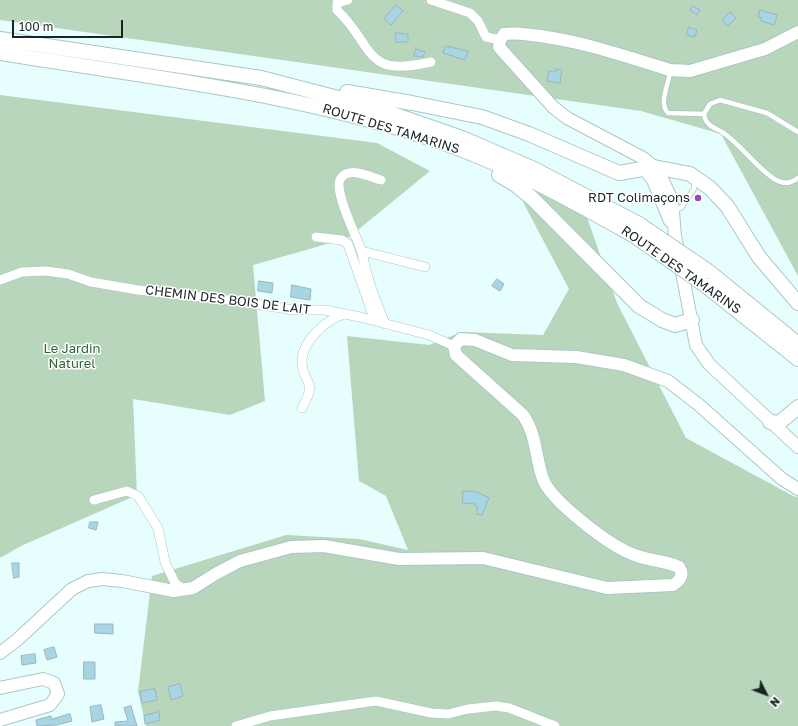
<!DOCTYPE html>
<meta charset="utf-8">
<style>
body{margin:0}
#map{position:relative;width:798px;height:726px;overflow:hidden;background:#e6fefe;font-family:"Golos Text",sans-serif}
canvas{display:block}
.north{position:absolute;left:746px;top:674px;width:40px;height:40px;-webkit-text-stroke:3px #fff;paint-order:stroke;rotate:132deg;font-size:11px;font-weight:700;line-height:16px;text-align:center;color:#192424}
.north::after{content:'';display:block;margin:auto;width:14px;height:18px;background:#192424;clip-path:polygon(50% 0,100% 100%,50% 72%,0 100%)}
.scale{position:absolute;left:12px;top:20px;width:111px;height:18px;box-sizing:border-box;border:2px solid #192424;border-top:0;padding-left:5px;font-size:12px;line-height:14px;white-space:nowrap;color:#192424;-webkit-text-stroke:3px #fff;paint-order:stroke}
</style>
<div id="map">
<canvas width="798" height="726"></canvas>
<div class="north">N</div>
<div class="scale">100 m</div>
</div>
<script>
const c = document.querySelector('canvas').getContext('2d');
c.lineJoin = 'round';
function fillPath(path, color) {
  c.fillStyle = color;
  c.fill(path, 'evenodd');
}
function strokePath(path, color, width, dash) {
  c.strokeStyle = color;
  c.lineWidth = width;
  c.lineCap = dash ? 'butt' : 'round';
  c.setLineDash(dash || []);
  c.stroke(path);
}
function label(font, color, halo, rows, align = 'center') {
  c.font = font + ' "Golos Text",sans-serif';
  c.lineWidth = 3;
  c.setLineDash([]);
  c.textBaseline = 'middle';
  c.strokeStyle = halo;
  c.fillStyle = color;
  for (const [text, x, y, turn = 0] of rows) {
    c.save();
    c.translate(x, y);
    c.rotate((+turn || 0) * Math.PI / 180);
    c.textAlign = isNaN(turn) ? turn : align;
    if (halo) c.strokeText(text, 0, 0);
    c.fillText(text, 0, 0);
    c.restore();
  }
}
const green = new Path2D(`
 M0 0H798V276L721 134 641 111 0 20Z
 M0 95 377 143 430 171 348 238 253 265 265 401 230 415 133 399 137 495 21 546 0 558Z
 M575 183 617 303 686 438 795 497 798 496V726H146L138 691 152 576 286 535 359 539 408 550 386 496 359 481 347 336 429 345 462 332 543 335 569 289 514 185Z`);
const building = new Path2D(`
 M396 5 403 11 391 25 384 19Z
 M693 6 700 10 697 15 690 10Z
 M760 10 777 15 774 25 761 21 762 18 759 17Z
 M730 12 736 18 728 26 722 21Z
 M689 27 697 30 695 37 687 35Z
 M396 33 408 34V42H396Z
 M446 46 468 51 465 60 443 53Z
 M416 49 425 52 423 57 414 56Z
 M556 69 562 70 560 83 547 81 549 71 555 72Z
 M497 279 504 284 500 291 492 286Z
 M259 281 273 283 272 293 258 291Z
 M292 285 311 289 310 300 291 297Z
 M463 491 477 492 489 498 482 515 477 514V506L475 505V504L463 503Z
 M90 522H98L96 530 89 528Z
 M12 563H19V577L14 578Z
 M95 624H113V634L95 633Z
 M54 647 57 657 47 660 44 650Z
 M35 654 36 663 22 665 21 656Z
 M84 662H95V679H84Z
 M180 684 183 696 171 700 168 687Z
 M155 689 157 700 142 703 140 692Z
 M101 705 104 719 92 722 90 707Z
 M131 706 137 726H115V722L128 721 124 708Z
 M159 712 160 720 145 724 144 716Z
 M70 714 72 721 57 725 37 726 36 720 51 716V719Z`);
const service = new Path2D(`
 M670 71C669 85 658 103 668 113L704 114
 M798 132 767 113 720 100 710 104 704 114C706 126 713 127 722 132 739 142 765 178 781 182 788 184 792 182 798 178
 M674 210 681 208 694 189V182`);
const minor = new Path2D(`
 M348 0 337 3V10C376 47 362 78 431 62
 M431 0 470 13 478 21 486 37 500 40
 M381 180C370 177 350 166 341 178 332 189 357 237 361 250 364 259 365 269 368 277 372 293 379 308 385 324
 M316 237 342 240 348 244 375 321
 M362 251 425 267
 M0 280 22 272 45 271 68 274 91 282 138 290 237 301 294 310H325L360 317 429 335 454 346
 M302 408C319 378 302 386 302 361 302 341 326 320 344 314
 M94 500 127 491 138 496 158 528 165 562 175 583 184 590
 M236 726 270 716 376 701 431 713 448 714 468 709 496 706 509 708 555 726`);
const secondary = new Path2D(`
 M798 32 765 49 690 71 670 70C627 57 585 42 540 36 528 35 516 32 504 34L500 40 499 47 553 107 567 118 643 158 654 167 663 181 672 200 675 236 696 345 709 364 798 447
 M645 170 653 180 670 221
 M0 653 17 640 72 589 88 581 102 579 122 581 174 591 193 588 217 573 240 561 291 547 324 546 399 559 483 558 607 588 673 585C681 580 684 574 679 567 664 560 647 561 632 554 609 545 551 501 543 479 535 457 537 435 523 415L456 355 454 346 461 339 475 340 512 355 576 357 624 365 668 381 699 405 782 479 798 489
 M0 688 43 679 54 683 58 694 50 705 0 720`);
const trunk = new Path2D(`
 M0 39 261 78 373 107 462 138 534 169 639 224
 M0 53C146 77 294 92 435 140 504 163 569 199 633 235
 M347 92 412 103 482 117 529 134 619 173 654 167 690 174 710 188 727 206 759 257 798 303
 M499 175 516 185 533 199 639 306 662 320 675 325 692 320
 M708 271 798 344
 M705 285 798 359
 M770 422 779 423 798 407`);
const trunkBridge = new Path2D(`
 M639 224 708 271
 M633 235 705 285`);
const markers = [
 [698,198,4,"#954abc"]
];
const streetNames = [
 ["ROUTE DES TAMARINS",391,129,17],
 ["ROUTE DES TAMARINS",681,270,35],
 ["CHEMIN DES BOIS DE LAIT",228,300,7]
];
const poiNames = [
 ["RDT Colimaçons",690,198]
];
const parkNames = [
 ["Le Jardin",72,349],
 ["Naturel",72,364]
];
fillPath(green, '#b7d6bb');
fillPath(building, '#a7d5e3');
strokePath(building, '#9bb5be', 1);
strokePath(service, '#aac7c6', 6);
strokePath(minor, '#aac7c6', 10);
strokePath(secondary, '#aac7c6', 14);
strokePath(trunk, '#aac7c6', 16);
strokePath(service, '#fff', 4.5);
strokePath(minor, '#fff', 9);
strokePath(secondary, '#fff', 12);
strokePath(trunk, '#fff', 14);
strokePath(trunkBridge, '#aac7c6', 16, []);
strokePath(trunkBridge, '#fff', 14);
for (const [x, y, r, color] of markers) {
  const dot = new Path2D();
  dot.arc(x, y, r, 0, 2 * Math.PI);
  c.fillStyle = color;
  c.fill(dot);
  strokePath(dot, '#fff', 1.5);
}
label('13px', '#192424', '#fff', streetNames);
label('13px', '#192424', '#fff', poiNames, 'right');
label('13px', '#32623c', '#fff', parkNames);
</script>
